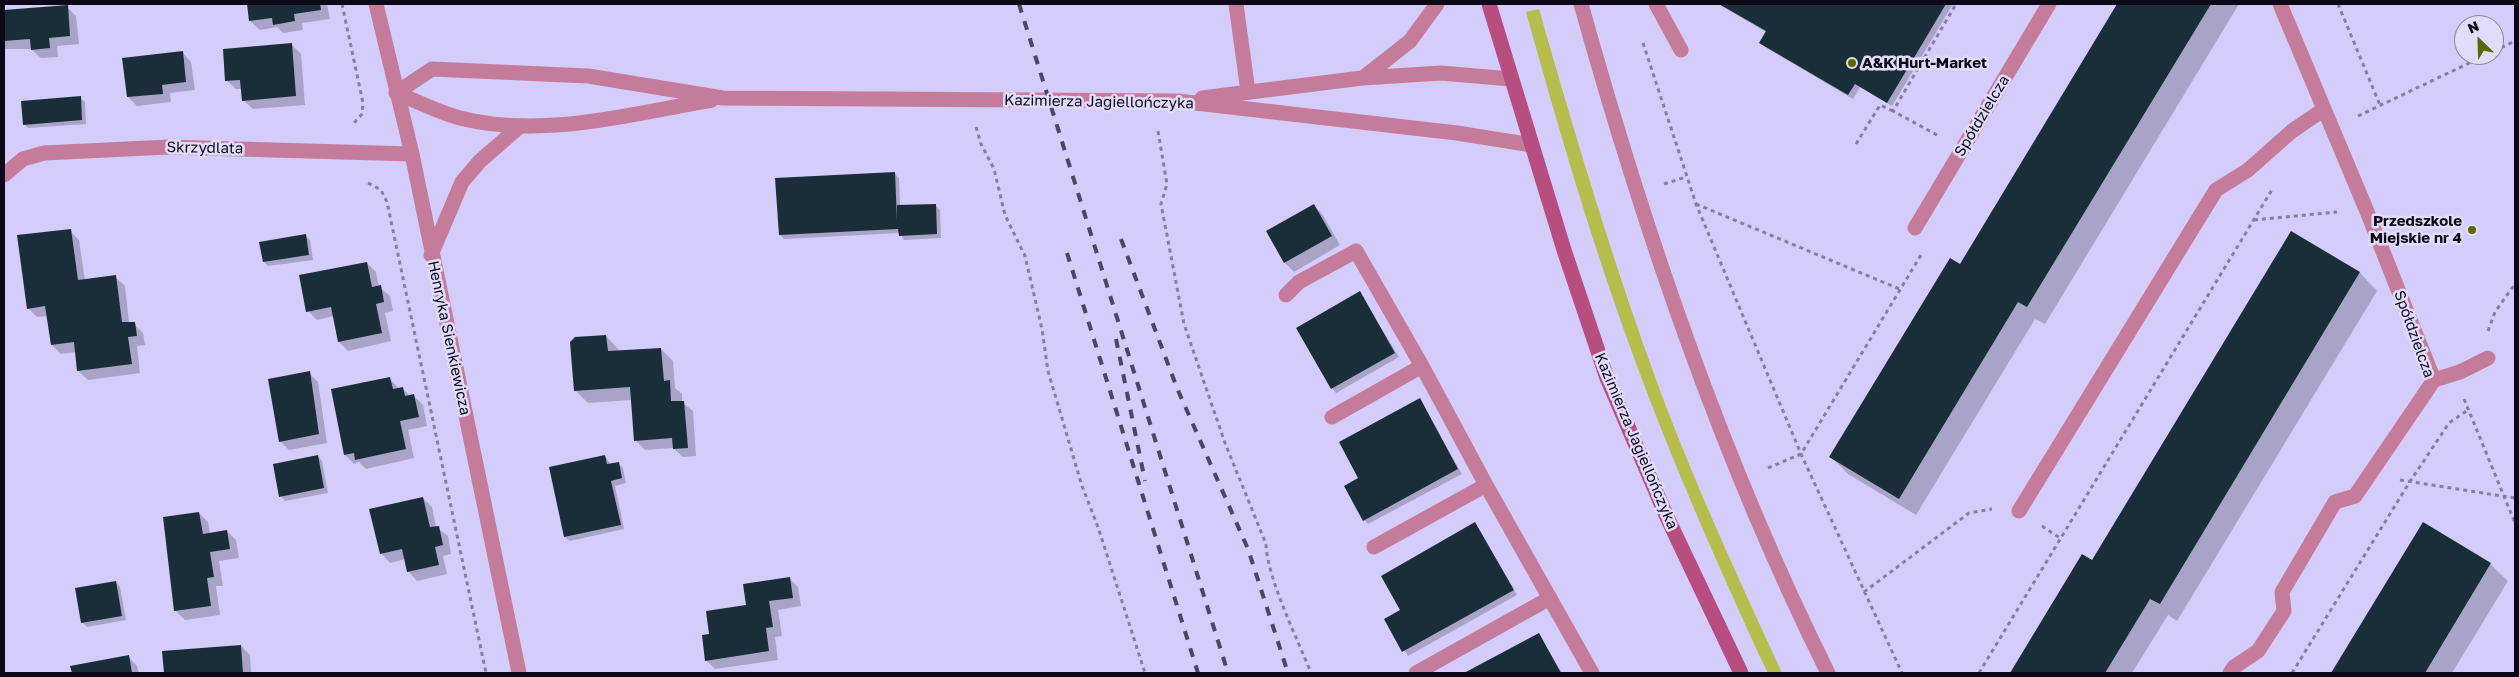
<!DOCTYPE html>
<meta charset="utf-8">
<style>
body{margin:0}
#map{position:relative;width:2519px;height:677px;overflow:hidden;background:#d4ccfb;font-family:"Golos Text",sans-serif}
canvas{display:block}
.frame{position:absolute;inset:0;border:5px solid #0c0818;pointer-events:none}
.north{position:absolute;left:2454px;top:15px;width:50px;height:50px;box-sizing:border-box;background:#e0dcf9;border:1px solid #8b879f;border-radius:50%;rotate:336deg;font-size:14px;font-weight:700;line-height:20px;text-align:center;color:#0c0818}
.north::after{content:'';display:block;margin:auto;width:18px;height:22px;background:#606500;clip-path:polygon(50% 0,100% 100%,50% 72%,0 100%)}
</style>
<div id="map">
<canvas width="2519" height="677"></canvas>
<div class="frame"></div>
<div class="north">N</div>
</div>
<script>
const c = document.querySelector('canvas').getContext('2d');
c.lineJoin = 'round';
function fillPath(path, color) {
  c.fillStyle = color;
  c.fill(path, 'evenodd');
}
function strokePath(path, color, width, dash) {
  c.strokeStyle = color;
  c.lineWidth = width;
  c.lineCap = dash ? 'butt' : 'round';
  c.setLineDash(dash || []);
  c.stroke(path);
}
function label(font, color, halo, rows, align = 'center') {
  c.font = font + ' "Golos Text",sans-serif';
  c.lineWidth = 5;
  c.setLineDash([]);
  c.textBaseline = 'middle';
  c.strokeStyle = halo;
  c.fillStyle = color;
  for (const [text, x, y, turn = 0] of rows) {
    c.save();
    c.translate(x, y);
    c.rotate((+turn || 0) * Math.PI / 180);
    c.textAlign = isNaN(turn) ? turn : align;
    if (halo) c.strokeText(text, 0, 0);
    c.fillText(text, 0, 0);
    c.restore();
  }
}
const green = new Path2D(`
 M1539 9C1576 139 1615 269 1662 396 1698 491 1740 582 1782 673H1768L1761 659C1717 563 1674 466 1637 366 1594 250 1559 131 1526 12Z`);
const shadow = new Path2D(`
 M248 4H327L330 19 302 23 303 30 283 33 277 27 260 30 250 21Z
 M1718 4H1953L1892 106 1860 87 1853 99 1765 47 1760 43 1766 32Z
 M2118 4H2239L2045 324 2035 319 1916 515 1848 474 1831 457 1960 265Z
 M67 7 76 16 79 44 57 46 58 57 41 58 31 49H4V11Z
 M292 45 301 54 305 105 253 109 243 100 242 89H236L226 80Z
 M182 52 191 62 195 90 170 93 171 102 137 106 128 97Z
 M80 98 85 102 86 124 28 128 24 124Z
 M894 173 899 178 900 206 935 205 940 210 941 238 904 240 900 233 784 239 780 235Z
 M1313 205 1322 214 1340 245 1294 272 1285 263 1268 231Z
 M70 231 79 240 85 281 115 277 125 286 129 323 134 324 143 333 145 345 137 346 140 373 88 380 78 371 76 352 61 354 52 345 48 316 37 317 28 308Z
 M2292 233 2360 273 2377 291 2177 621 2168 615 2132 673H2012L2083 556 2093 562Z
 M306 236 310 240 313 260 268 266 264 262Z
 M367 263 376 272 379 287 390 296 393 311 385 313 391 341 348 351 339 342 334 316 317 320 308 311Z
 M1359 292 1399 357 1336 393 1332 388Z
 M606 336 618 349 619 352 661 349 673 361 675 388 682 394V402L693 411 696 456 683 457 673 448 645 450 636 441 632 400 588 403 575 390Z
 M309 373 318 382 327 443 289 450 280 441Z
 M390 379 399 389H403L410 396H414L423 405 427 426 408 430 414 458 366 469 359 462 354 464 345 455Z
 M1420 400 1462 474 1368 524 1364 520 1360 479Z
 M318 456 322 461 328 493 285 501 281 496Z
 M605 456 610 464 618 463 623 468 626 483 615 486 624 529 570 541 565 537Z
 M423 498 432 507 436 527 448 536 451 554 443 556 447 574 417 581 408 571 405 559 390 563 381 553Z
 M199 513 208 522 210 534 227 531 236 540 239 558 219 561 223 586H216L220 615 185 620 176 611Z
 M1475 524 1517 595 1408 656 1385 620 1402 610Z
 M2423 524 2490 564 2508 581 2452 673H2332Z
 M789 578 798 587 801 606 778 610 782 636 775 637 778 660 715 669 706 660 710 635Z
 M116 582 120 587 126 620 87 627 82 622Z
 M1539 635 1562 673H1467Z
 M241 646 250 655 251 673H165L164 652Z
 M128 656 137 666 139 673H73L72 667Z`);
const building = new Path2D(`
 M247 4H320L321 10 294 14 295 21 273 25 272 18 249 21Z
 M1719 4H1946L1887 103 1855 84 1848 95 1759 43 1766 31Z
 M2117 4H2211L2027 307 2018 302 1899 499 1829 457 1950 258 1960 264Z
 M68 5 70 36 49 38 50 48 31 50 30 39 4 41V10Z
 M292 43 296 96 242 101 240 80 225 81 223 49Z
 M183 51 186 82 162 85 163 94 127 97 122 58Z
 M81 96 82 120 23 125 21 101Z
 M895 172 897 221V205L936 204 937 234 899 236 898 229 779 235 775 178Z
 M1314 204 1332 236 1284 263 1266 231Z
 M71 229 78 280 116 275 122 322H135L137 336 128 337 132 364 77 371 74 342 51 345 45 306 27 309 17 235Z
 M2291 231 2360 272 2160 604 2150 599 2105 673H2010L2082 554 2092 560Z
 M306 234 309 255 263 262 259 242Z
 M367 262 372 287 381 285 384 302 376 304 382 333 338 342 331 307 306 312 299 275Z
 M1360 291 1395 353 1331 389 1296 328Z
 M606 335 608 351 661 348 664 381 670 380 671 401H684L688 448 673 449 672 438 634 441 630 387 574 391 570 342 575 337Z
 M310 371 319 434 279 442 268 379Z
 M390 377 393 389 403 387 405 396 414 394 419 417 400 421 406 449 355 460 354 453 344 455 331 389Z
 M1420 398 1458 469 1363 521 1344 486 1358 478 1339 442Z
 M318 455 324 488 279 497 273 464Z
 M605 455 607 464 619 462 622 478 611 481 621 525 564 537 549 467Z
 M423 497 430 527 439 526 443 545 435 547 439 565 407 572 402 549 380 554 369 509Z
 M199 512 203 534 227 530 230 549 210 552 214 577 207 578 211 606 174 611 163 517Z
 M1475 522 1514 590 1402 652 1384 619 1400 610 1381 576Z
 M2423 522 2491 563 2425 673H2331Z
 M790 577 793 598 769 601 773 627 766 628 769 651 705 661 702 635 709 634 706 611 746 605 743 584Z
 M116 581 122 616 81 623 75 588Z
 M1539 633 1561 673H1464Z
 M241 645 243 673H164L162 651Z
 M129 655 132 673H72L70 666Z`);
const path = new Path2D(`
 M342 4 363 103 362 114 353 124
 M2338 4 2380 105
 M1643 43 1696 204 1801 454 1902 673
 M2494 51 2515 41
 M2358 116 2486 55
 M976 127 981 144 994 169 1005 215 1025 256 1042 329 1048 371 1082 486 1098 527 1145 673
 M1158 131 1167 184 1161 204 1184 324 1225 443 1266 544C1267 578 1298 640 1311 673
 M1937 135 1893 111 1956 4
 M1856 144 1880 105 1893 111
 M368 183 381 190 387 202 486 673
 M1664 184 1686 177
 M1696 204 1902 290
 M2254 220 2337 212
 M2488 331 2495 312 2515 284
 M2464 399 2515 523
 M1768 468 1801 454 1921 255
 M2400 480 2515 498
 M2042 526 2060 538
 M1864 592 1969 513 1992 509
 M1979 673 2273 188
 M2292 673 2409 483 2449 423 2468 410`);
const service = new Path2D(`
 M1236 4 1248 92
 M1656 4 1681 50
 M1286 295 1299 282 1356 251 1422 366 1486 485 1592 673
 M2434 380 2460 372 2488 358
 M1332 417 1422 366
 M1374 547 1486 485
 M1416 673 1550 598`);
const minor = new Path2D(`
 M1581 4C1645 233 1722 460 1828 673
 M4 175 23 159 44 153 169 147 412 154
 M1915 228 2049 4
 M2019 511 2216 190 2248 170 2292 131 2323 110
 M2230 673 2234 667 2258 651 2284 611 2282 592 2335 502 2355 496 2434 380 2366 209 2280 4`);
const tertiary = new Path2D(`
 M376 4 412 154 519 673
 M1363 78 1410 41 1437 4
 M396 93 432 69 588 76 723 98 1178 101 1457 133 1532 145
 M396 93C417 101 438 112 460 118 542 139 630 114 712 100
 M1202 98 1362 78 1441 73 1511 79
 M431 255 462 182 480 161 519 127`);
const secondary = new Path2D(`
 M1489 4 1564 250 1607 378 1666 515 1741 673`);
const rail = new Path2D(`
 M1019 4 1228 673
 M1121 239 1177 388 1248 549 1288 673
 M1067 253 1198 673
 M1116 339 1145 481`);
const markers = [
 [1852,63,5,"#606500"],
 [2472,230,5,"#606500"]
];
const poiNames = [
 ["A&K Hurt-Market",1862,63],
 ["Przedszkole",2462,221,"right"],
 ["Miejskie nr 4",2462,238,"right"]
];
const streetNames = [
 ["Kazimierza Jagiellończyka",1099,102,1],
 ["Spółdzielcza",1982,116,-59],
 ["Skrzydlata",205,148,1],
 ["Spółdzielcza",2414,334,70],
 ["Henryka Sienkiewicza",449,338,78],
 ["Kazimierza Jagiellończyka",1636,441,67]
];
fillPath(green, '#b5bd4c');
fillPath(shadow, '#0003');
fillPath(building, '#1a2e39');
strokePath(path, '#857fa2', 3, [4, 4]);
strokePath(service, '#c57c9b', 15);
strokePath(minor, '#c57c9b', 15);
strokePath(tertiary, '#c57c9b', 15);
strokePath(secondary, '#b84d80', 15);
strokePath(rail, '#4c4761', 4, [9, 9]);
for (const [x, y, r, color] of markers) {
  const dot = new Path2D();
  dot.arc(x, y, r, 0, 2 * Math.PI);
  c.fillStyle = color;
  c.fill(dot);
  strokePath(dot, '#e0dcf9', 2);
}
label('bold 15px', '#0c0818', '#e0dcf9', poiNames, 'left');
label('15px', '#0c0818', '#e0dcf9', streetNames);
</script>
